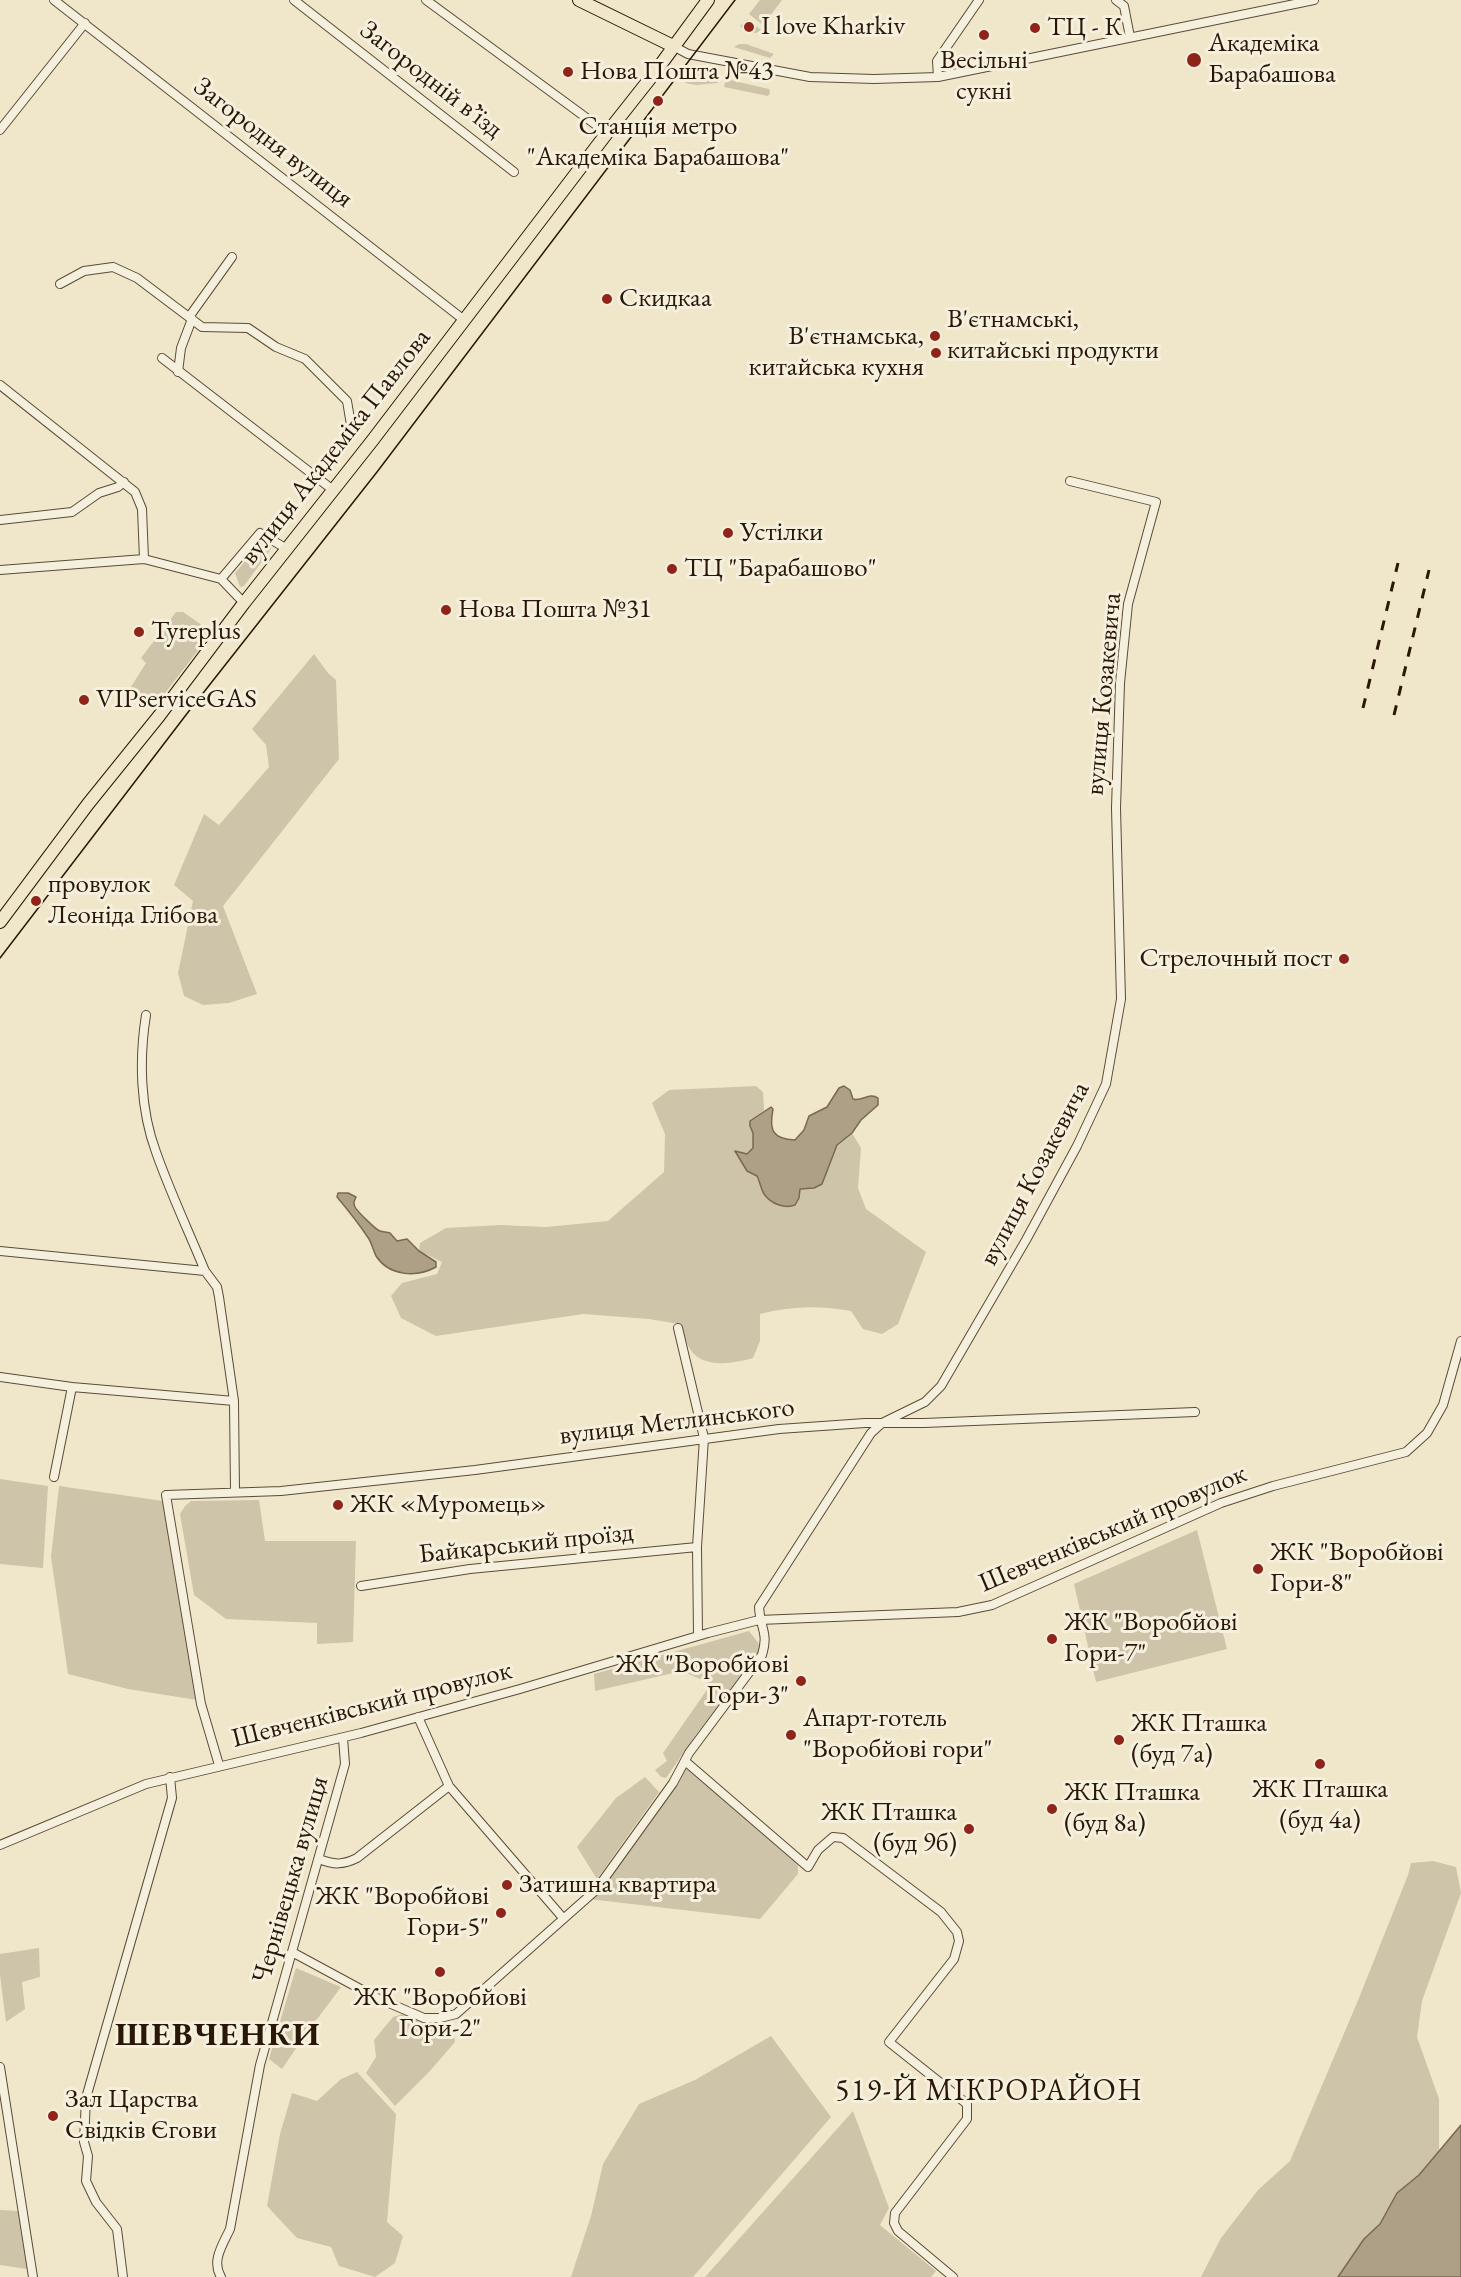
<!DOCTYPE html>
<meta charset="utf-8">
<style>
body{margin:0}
canvas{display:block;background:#f0e7ca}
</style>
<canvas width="1461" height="2277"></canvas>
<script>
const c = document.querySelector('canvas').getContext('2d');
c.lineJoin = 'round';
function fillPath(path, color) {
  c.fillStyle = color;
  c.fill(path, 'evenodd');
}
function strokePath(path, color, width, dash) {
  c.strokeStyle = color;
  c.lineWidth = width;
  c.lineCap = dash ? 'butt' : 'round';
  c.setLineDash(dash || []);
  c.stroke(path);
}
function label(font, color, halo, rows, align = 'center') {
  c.font = font + ' "EB Garamond",serif';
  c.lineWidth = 6;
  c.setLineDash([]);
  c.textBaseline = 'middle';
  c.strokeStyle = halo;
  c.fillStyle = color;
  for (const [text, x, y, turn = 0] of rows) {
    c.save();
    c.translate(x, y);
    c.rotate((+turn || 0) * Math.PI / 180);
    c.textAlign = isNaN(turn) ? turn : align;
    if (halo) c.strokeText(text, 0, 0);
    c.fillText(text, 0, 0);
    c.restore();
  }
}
const green = new Path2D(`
 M760 0H782L763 25 749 14Z
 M747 19 761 30 756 33 747 32 740 26Z
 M739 44H746L774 54 770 58 734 47Z
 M697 70 718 77V83L696 85 685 83Z
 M726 79 769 89 770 93 768 96 724 87Z
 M265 541 271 546V549L244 586 240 587 235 573 262 542Z
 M176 612H183L209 630 210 635 155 706 129 690 146 663 141 658Z
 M314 654 328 673 336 680 339 759 223 906 257 994 229 1003 203 1005 184 996 178 973 193 901 174 885 204 814 219 825 269 767 266 745 252 729Z
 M756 1086 763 1092 764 1110 750 1122V1126L753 1133V1148L747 1154 735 1151 747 1171 757 1176C760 1182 761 1189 764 1194 771 1204 785 1209 795 1205L799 1198 800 1189 814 1188 826 1175 828 1163 837 1145 852 1133 861 1148 858 1188 866 1209 926 1252 898 1324 882 1334 863 1329 851 1311C820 1305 790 1306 760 1314V1341L753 1358C735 1363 708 1368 694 1354 687 1347 683 1333 679 1324L649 1319 583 1314 436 1336 401 1318 391 1296 402 1283 437 1274 442 1262 419 1251 420 1243 446 1228 500 1225 546 1227 608 1221 664 1172 665 1134 652 1103 669 1090Z
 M0 1479 48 1486 43 1568 0 1564Z
 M59 1486 163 1501 197 1700 128 1689 68 1674 51 1557Z
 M259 1500 265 1541H356L353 1642 317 1644V1623L226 1619 194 1595 180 1514 185 1506 191 1501Z
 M1197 1530 1227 1649 1096 1682 1074 1584Z
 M749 1631C760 1646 764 1644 754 1661L698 1732 666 1778 661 1777 655 1770 667 1761 663 1753 711 1684 682 1671 595 1691 594 1674Z
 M685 1766 798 1865V1874L760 1919 589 1899 599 1892 678 1784Z
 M645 1777 659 1792 597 1879 577 1847 616 1798Z
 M1433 1861 1456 1867 1461 1893 1422 2001 1417 2037 1439 2099V2151L1419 2175 1397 2193 1380 2224 1364 2239 1338 2277H1201L1221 2238 1258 2190 1290 2161 1359 1998 1408 1875 1411 1863Z
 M39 1948 40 1977 22 1982 25 2009 6 2022 0 1975V1954Z
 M296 1968 341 1987 318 2018 305 2029 301 2041 282 2069 269 2059Z
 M406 2013 436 2021 453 2031 455 2042 429 2072 395 2106 366 2073 376 2057 374 2040 393 2017Z
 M771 2036 831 2117 693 2277H571L591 2216 603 2164 639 2104 695 2080Z
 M357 2072 396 2114 387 2222 403 2236 395 2263 375 2277 339 2266 331 2247 297 2238 267 2206 280 2134 292 2093 317 2101 341 2079Z
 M853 2111 889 2208 880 2225 936 2271 931 2277H705Z
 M0 2210 19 2211 27 2269 0 2265Z`);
const water = new Path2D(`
 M844 1086 850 1090 853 1099C862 1102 869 1092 878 1098V1105L861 1120 852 1133 837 1145 822 1184 814 1188 800 1189 799 1198 795 1205C785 1209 771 1204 764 1194 761 1189 760 1182 757 1176L747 1171 735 1151 747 1154 753 1148V1133L750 1126V1121L771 1107 773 1109C769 1130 772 1139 795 1140L804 1130 809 1116 827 1107 839 1088Z
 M338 1193H348L356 1197C354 1202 353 1202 355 1207 357 1211 376 1230 380 1231 384 1232 387 1232 390 1233L397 1241 407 1239 419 1251 436 1262V1267C416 1278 389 1276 376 1256 373 1250 372 1244 369 1239 359 1224 348 1210 337 1197Z
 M1461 2125V2277H1338L1364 2239 1380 2224 1397 2193 1419 2175Z`);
const street = new Path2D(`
 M54 0 464 320
 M294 0 514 172
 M426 0 607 133
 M1116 0 1124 6 1130 37
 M673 46 688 54 810 77 874 79 938 77 1314 0
 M938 77 937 61 979 0
 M0 130 85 23
 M60 284 84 271 113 267 137 278 202 327 248 328 276 347 305 359 347 401 352 431
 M189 317 232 257
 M162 358 333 490
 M178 372 181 348 192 319
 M0 385 135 492 142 509 144 559
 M0 520 72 512 99 493 118 487 124 482
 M0 570 144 559 221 579 244 603
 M221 579 260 533 287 549
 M146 1015C139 1059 140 1109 156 1152 170 1192 189 1232 205 1271L217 1287 219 1297 234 1401 235 1492
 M0 1251 205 1271
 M678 1328 704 1438 697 1547 698 1635
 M0 1377 72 1387 234 1401
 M54 1477 72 1387
 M361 1586 470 1569 697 1547
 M418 1717 449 1786 563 1918
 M685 1761 808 1867 818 1850 833 1837 843 1838 941 1912 957 1932 959 1941 954 1959 889 2042 967 2104V2119L895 2213 894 2223 898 2231 953 2277
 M219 1765 201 1704 166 1495 281 1491 475 1470 779 1429 865 1423H924L1195 1412
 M0 1845 146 1784 361 1733 520 1689 708 1633 759 1620 958 1612 992 1605 1221 1503 1273 1486 1406 1452 1427 1433 1443 1405 1461 1341
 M319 1859C334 1865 343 1865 357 1858L449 1786
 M292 1952 377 1998 424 2018H440L456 2014 596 1890 673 1783 689 1753 762 1655C769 1632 760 1629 759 1607L871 1433 882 1423 925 1402 941 1386 1026 1240 1077 1146 1106 1084 1121 999 1116 808 1120 683 1128 604 1156 502 1070 481
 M0 2067 33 2277
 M123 2277 117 2229 96 2202 86 2181 88 2156 84 2142 86 2098 172 1798 170 1777
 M221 2277C211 2261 223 2244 230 2229L260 2065 345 1764 343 1738`);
const primary = new Path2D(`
 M579 0 673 46
 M0 922 88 804 159 716 244 603 372 441 607 133 656 71 708 0`);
const tram = new Path2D(`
 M0 958 189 711 377 472 735 0`);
const rail = new Path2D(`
 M1363 708 1398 563
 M1394 715 1429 570`);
const markers = [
 [749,27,6,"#8f2418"],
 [1035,28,6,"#8f2418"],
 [984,35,6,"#8f2418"],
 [1194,60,8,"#8f2418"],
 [568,72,6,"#8f2418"],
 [658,101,6,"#8f2418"],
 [607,299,6,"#8f2418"],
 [935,336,6,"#8f2418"],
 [936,353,6,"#8f2418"],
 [728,533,6,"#8f2418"],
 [672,569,6,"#8f2418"],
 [446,610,6,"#8f2418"],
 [139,632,6,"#8f2418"],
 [84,700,6,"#8f2418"],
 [36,901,6,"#8f2418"],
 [1344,959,6,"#8f2418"],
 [338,1505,6,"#8f2418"],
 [1258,1569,6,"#8f2418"],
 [1052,1639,6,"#8f2418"],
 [801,1681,6,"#8f2418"],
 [791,1735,6,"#8f2418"],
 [1119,1740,6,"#8f2418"],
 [1320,1764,6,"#8f2418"],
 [1052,1809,6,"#8f2418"],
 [969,1829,6,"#8f2418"],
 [507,1885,6,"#8f2418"],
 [501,1913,6,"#8f2418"],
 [440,1972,6,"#8f2418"],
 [53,2116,6,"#8f2418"]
];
const poiNames = [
 ["I love Kharkiv",761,27],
 ["ТЦ - К",1047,28],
 ["Академіка",1208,44],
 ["Барабашова",1208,75],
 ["Весільні",984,61,"center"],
 ["сукні",984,92,"center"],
 ["Нова Пошта №43",580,72],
 ["Станція метро",658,127,"center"],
 ["\"Академіка Барабашова\"",658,158,"center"],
 ["Скидкаа",619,299],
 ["В'єтнамські,",947,320],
 ["китайські продукти",947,351],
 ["В'єтнамська,",924,337,"right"],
 ["китайська кухня",924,368,"right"],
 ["Устілки",740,533],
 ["ТЦ \"Барабашово\"",684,569],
 ["Нова Пошта №31",458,610],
 ["Tyreplus",151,632],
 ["VIPserviceGAS",96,700],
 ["провулок",48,885],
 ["Леоніда Глібова",48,916],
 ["Стрелочный пост",1332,959,"right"],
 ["ЖК «Муромець»",350,1505],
 ["ЖК \"Воробйові",1270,1553],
 ["Гори-8\"",1270,1584],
 ["ЖК \"Воробйові",1064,1623],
 ["Гори-7\"",1064,1654],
 ["ЖК \"Воробйові",789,1665,"right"],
 ["Гори-3\"",789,1696,"right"],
 ["Апарт-готель",803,1719],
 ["\"Воробйові гори\"",803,1750],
 ["ЖК Пташка",1131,1724],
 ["(буд 7а)",1131,1755],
 ["ЖК Пташка",1320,1790,"center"],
 ["(буд 4а)",1320,1821,"center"],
 ["ЖК Пташка",1064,1793],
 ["(буд 8а)",1064,1824],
 ["ЖК Пташка",957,1813,"right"],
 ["(буд 9б)",957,1844,"right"],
 ["Затишна квартира",519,1885],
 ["ЖК \"Воробйові",489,1897,"right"],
 ["Гори-5\"",489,1928,"right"],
 ["ЖК \"Воробйові",440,1998,"center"],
 ["Гори-2\"",440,2029,"center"],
 ["Зал Царства",65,2100],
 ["Свідків Єгови",65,2131]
];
const streetNames = [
 ["Загородній вʼїзд",431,80,38],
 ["Загородня вулиця",273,143,38],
 ["вулиця Академіка Павлова",336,447,-52],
 ["вулиця Козакевича",1104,694,-85],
 ["вулиця Козакевича",1035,1174,-62],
 ["вулиця Метлинського",677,1422,-7],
 ["Шевченківський провулок",1113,1529,-23],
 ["Байкарський проїзд",526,1544,-6],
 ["Шевченківський провулок",372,1705,-14],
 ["Чернівецька вулиця",291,1880,-74]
];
const quarterNames = [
 ["519-Й МІКРОРАЙОН",989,2092]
];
const districtNames = [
 ["ШЕВЧЕНКИ",218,2036]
];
fillPath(green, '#cec4a9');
fillPath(water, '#ada087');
strokePath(water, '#796953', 1.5);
strokePath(street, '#5c4b37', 10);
strokePath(primary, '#2a1706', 14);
strokePath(street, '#f5efdd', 8);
strokePath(primary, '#f0e7ca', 12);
strokePath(tram, '#2a1706', 1.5);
strokePath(rail, '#2a1706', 3, [10, 10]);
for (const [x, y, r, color] of markers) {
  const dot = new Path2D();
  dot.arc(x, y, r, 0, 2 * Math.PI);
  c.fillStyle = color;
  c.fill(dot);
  strokePath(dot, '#f5efdd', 2);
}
label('27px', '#2a1706', '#f5efdd', poiNames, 'left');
label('27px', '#2a1706', '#f5efdd', streetNames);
c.letterSpacing = '1.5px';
label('30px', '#2a1706', '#f5efdd', quarterNames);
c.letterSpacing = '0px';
c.letterSpacing = '1.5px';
label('bold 33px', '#2a1706', '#f5efdd', districtNames);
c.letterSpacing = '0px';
</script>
